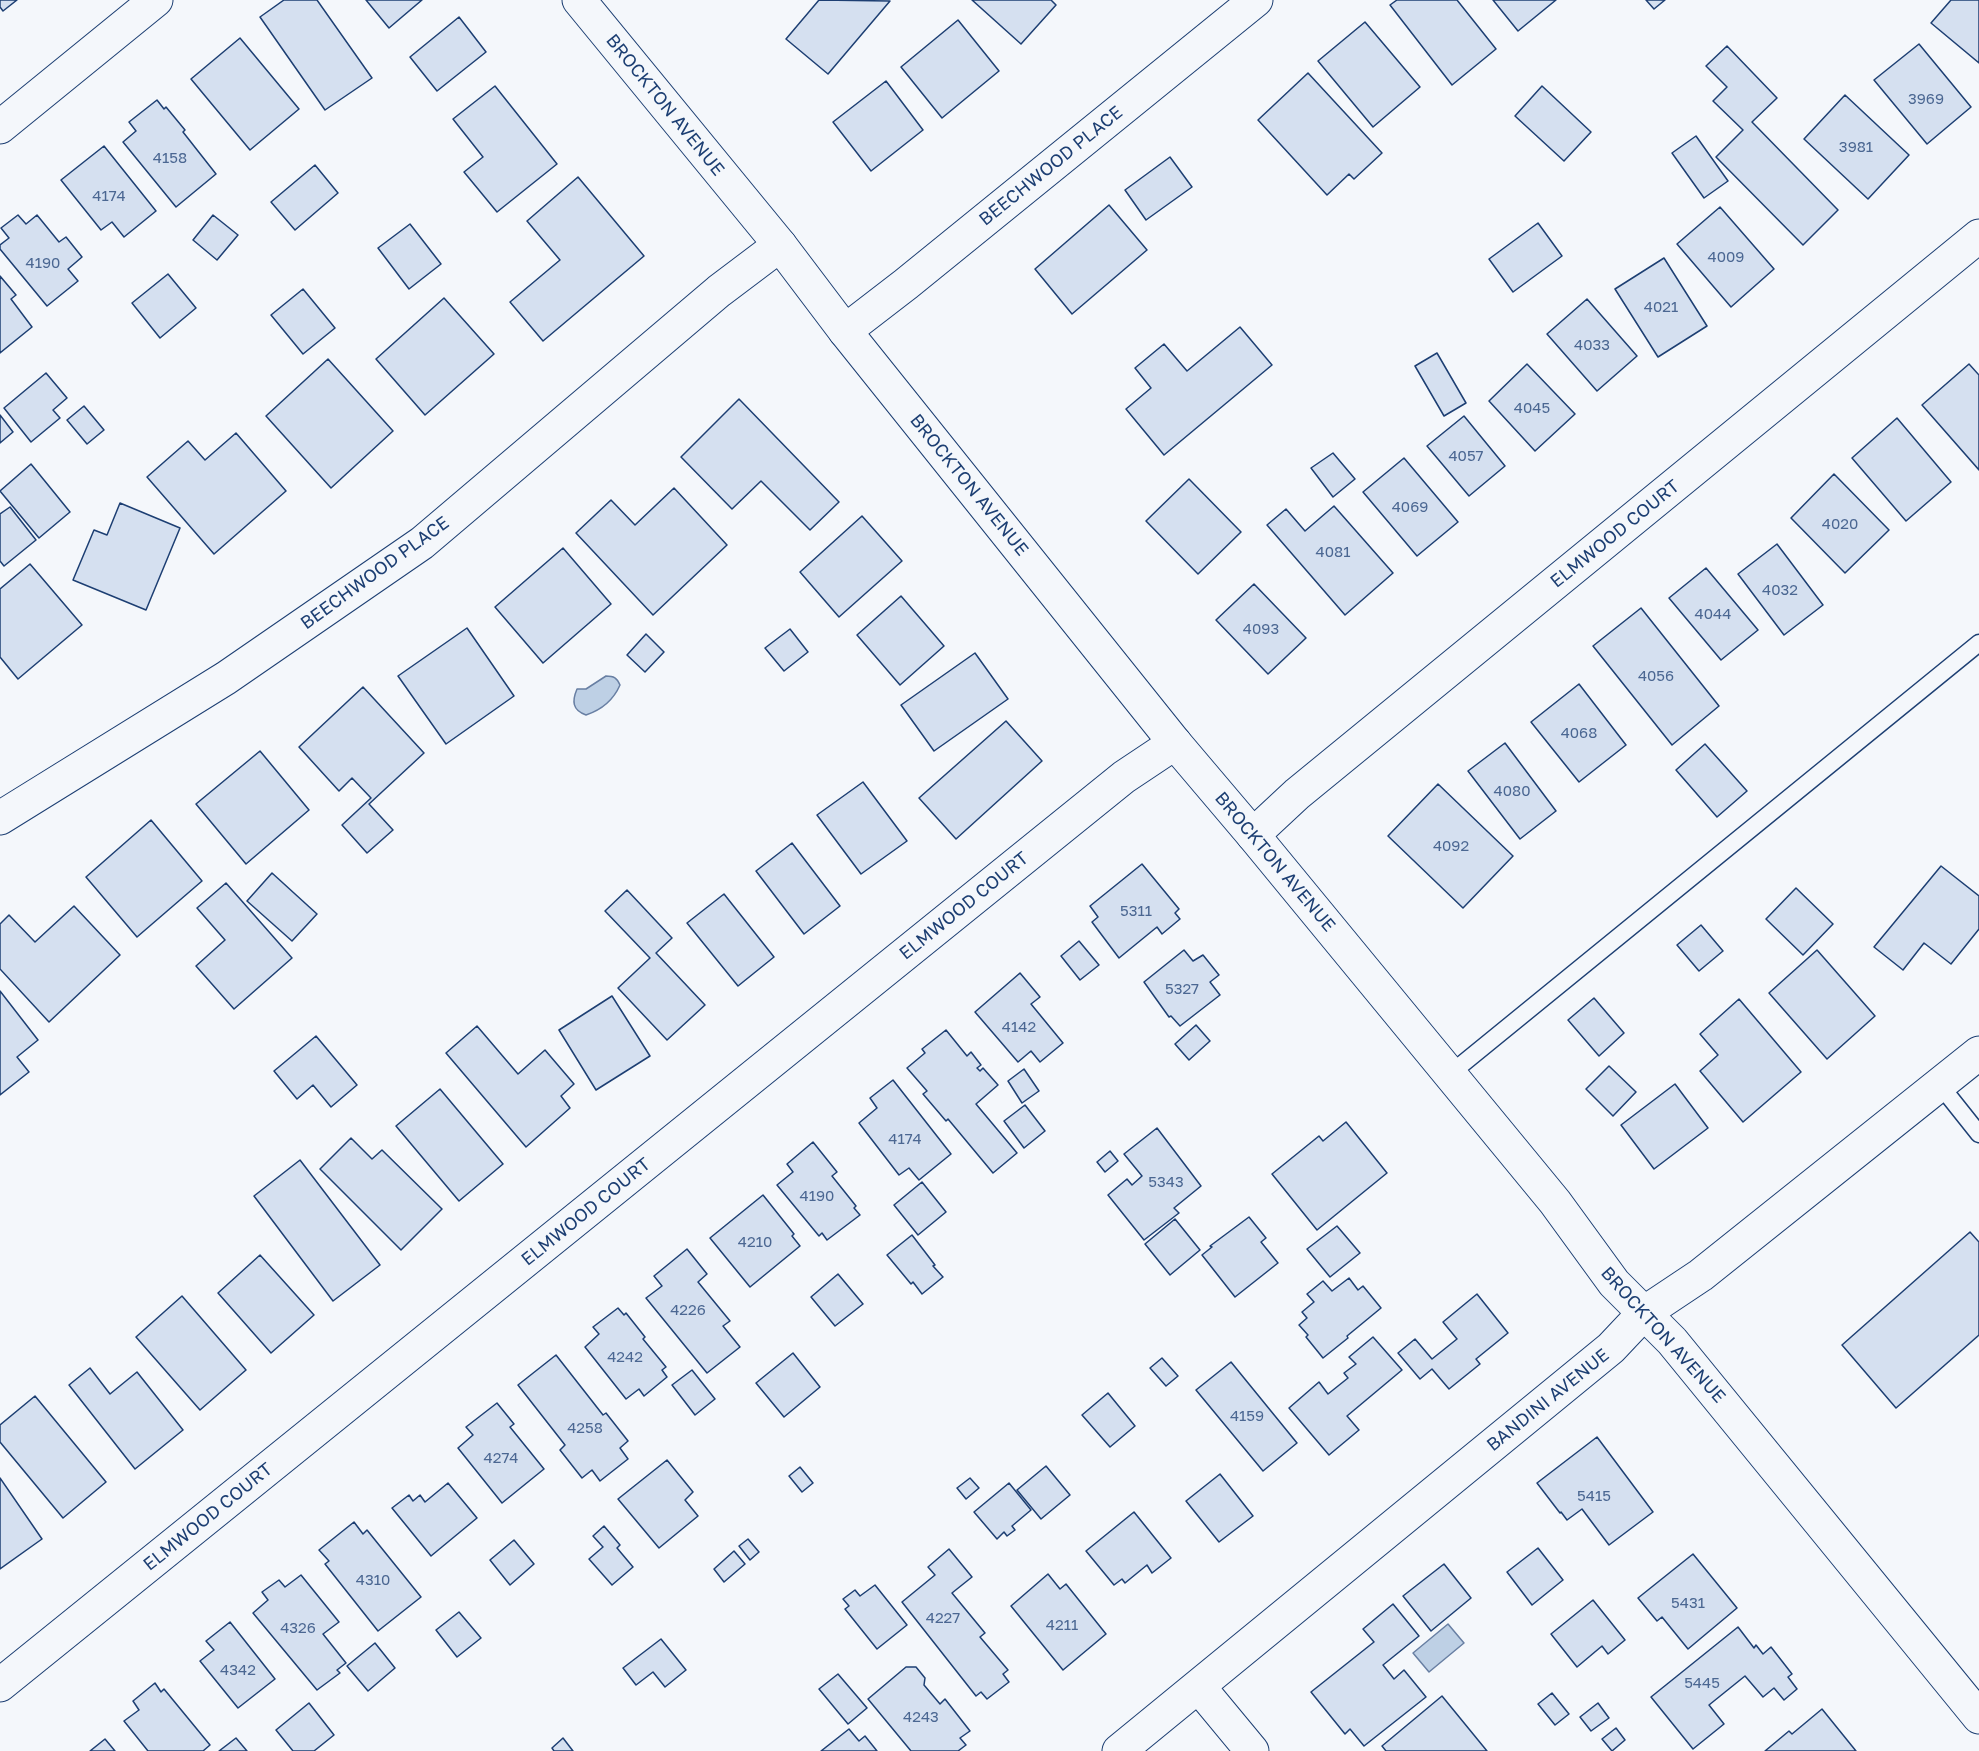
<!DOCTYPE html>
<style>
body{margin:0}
canvas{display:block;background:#f4f7fb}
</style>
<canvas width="1979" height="1751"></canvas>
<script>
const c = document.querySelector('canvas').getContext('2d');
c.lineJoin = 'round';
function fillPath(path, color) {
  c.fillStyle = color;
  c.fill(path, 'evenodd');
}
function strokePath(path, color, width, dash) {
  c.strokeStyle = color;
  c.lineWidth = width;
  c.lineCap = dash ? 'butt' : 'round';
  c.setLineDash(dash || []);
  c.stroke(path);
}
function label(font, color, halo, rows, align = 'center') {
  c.font = font + ' "Golos Text",sans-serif';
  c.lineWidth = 4.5;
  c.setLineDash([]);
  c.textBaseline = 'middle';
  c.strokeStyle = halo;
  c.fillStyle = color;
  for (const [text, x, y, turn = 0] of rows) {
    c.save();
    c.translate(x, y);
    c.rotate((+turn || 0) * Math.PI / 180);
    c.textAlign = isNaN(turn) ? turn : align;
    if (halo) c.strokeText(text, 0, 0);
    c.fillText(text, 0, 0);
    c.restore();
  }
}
const water = new Path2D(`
 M606 676C614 676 617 678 620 685 613 701 601 710 586 715 572 710 572 701 577 689H586Z
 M1448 1624 1464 1643 1429 1672 1413 1653Z`);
const building = new Path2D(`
 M0 0H17L3 11 0 7Z
 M284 0H317L372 78 325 110 260 17Z
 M366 0H422L389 28Z
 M819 0 890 1 828 74 786 39Z
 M972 0H1051L1056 5 1021 44Z
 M1397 0H1457L1496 49 1452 85 1390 5Z
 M1493 0H1556L1518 31Z
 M1646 0H1665L1654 9Z
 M1951 0H1979V63L1931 23Z
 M459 17 486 52 437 91 410 57Z
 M958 20 999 71 942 118 901 67Z
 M1365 22 1420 87 1373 127 1318 61Z
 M240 38 299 109 250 150 191 79Z
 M1919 44 1971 107 1927 144 1874 80Z
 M1727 46 1777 98 1752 122 1838 210 1803 245 1716 157 1743 130 1713 101 1727 87 1706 66Z
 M1308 73 1382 153 1354 179 1349 174 1327 195 1258 120Z
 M886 81 923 130 871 171 833 122Z
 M495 86 557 164 497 212 464 172 483 157 453 119Z
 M1542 86 1591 132 1564 161 1515 116Z
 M1845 95 1909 155 1868 199 1804 139Z
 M157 100 164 109 166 107 185 130 183 132 216 174 176 207 123 142 136 131 129 122Z
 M1696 136 1728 181 1704 198 1672 153Z
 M104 146 156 211 124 237 112 222 101 230 61 180Z
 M1170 157 1192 187 1146 220 1125 190Z
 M315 165 338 193 295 230 271 202Z
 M578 177 644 256 543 341 510 302 560 260 527 221Z
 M1109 205 1147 250 1072 314 1035 269Z
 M1720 207 1774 269 1731 307 1677 244Z
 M18 215 26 224 37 215 59 242 66 237 82 257 68 269 78 281 47 306 0 249V245L9 238 1 228Z
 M213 215 238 235 217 260 193 240Z
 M1538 223 1562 256 1513 292 1489 259Z
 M410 224 441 264 409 289 378 248Z
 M1664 258 1707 326 1658 357 1615 289Z
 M168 274 196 308 160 338 132 303Z
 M0 276 16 295 11 299 32 327 0 353Z
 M303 289 335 328 303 354 271 315Z
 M444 298 494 354 425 415 376 359Z
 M1587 299 1637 356 1597 391 1547 334Z
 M1240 327 1272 365 1164 455 1126 409 1151 388 1135 368 1164 344 1187 371Z
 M1437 353 1466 403 1444 416 1415 366Z
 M328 359 393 431 331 488 266 416Z
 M1527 364 1575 414 1535 451 1489 401Z
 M1969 364 1979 375V470L1922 405Z
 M46 373 67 398 53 410 60 418 31 442 4 408Z
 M739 399 839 502 810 530 761 481 732 509 681 457Z
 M84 406 104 430 87 444 67 420Z
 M0 415 13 432 0 443Z
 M1464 416 1505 466 1469 496 1427 446Z
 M1897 418 1951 482 1906 521 1852 458Z
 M236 433 286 491 214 554 147 477 188 441 205 460Z
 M1333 453 1355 479 1333 497 1311 468Z
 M1404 458 1458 522 1417 556 1363 492Z
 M31 464 70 512 39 538 0 491Z
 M1834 474 1889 530 1845 573 1791 518Z
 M1189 479 1241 532 1198 574 1146 521Z
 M674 488 727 545 653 615 576 533 611 500 635 525Z
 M120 503 180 528 146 610 73 580 94 530 107 535Z
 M1334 506 1393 573 1345 615 1267 525 1286 509 1305 531Z
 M10 507 36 540 4 566 0 561V514Z
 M862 516 902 561 839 617 800 572Z
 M1777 544 1823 605 1784 635 1738 574Z
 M563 548 611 604 543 663 495 607Z
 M30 564 82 625 18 679 0 657V589Z
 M1706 568 1758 630 1721 660 1669 598Z
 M1254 584 1306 638 1268 674 1216 620Z
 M901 596 944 646 900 685 857 635Z
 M1641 608 1719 706 1672 745 1593 646Z
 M467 628 514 696 446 744 398 676Z
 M790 629 808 652 784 671 765 648Z
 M646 634 664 652 645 672 627 655Z
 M975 653 1008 699 934 751 901 705Z
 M1579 684 1626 745 1579 782 1531 722Z
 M363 687 424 753 369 804 393 830 367 853 342 825 371 798 352 778 339 791 299 747Z
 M1006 721 1042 761 956 839 919 798Z
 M1505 743 1556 811 1520 839 1468 771Z
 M1705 744 1747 791 1717 817 1676 770Z
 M260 751 309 810 246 864 196 804Z
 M863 782 907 841 861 874 817 815Z
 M1438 784 1513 856 1463 908 1388 836Z
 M151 820 202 881 137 937 86 877Z
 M792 843 840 906 804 934 756 871Z
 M1142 864 1179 909 1175 913 1180 919 1162 934 1157 927 1119 958 1092 922 1098 917 1090 906Z
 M1941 866 1979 896V929L1951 964 1924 943 1903 970 1874 947Z
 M272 873 317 914 292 941 247 901Z
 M226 883 292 958 234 1009 196 966 225 940 197 908Z
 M1796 888 1833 924 1803 955 1766 919Z
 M627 890 672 938 656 953 705 1005 667 1040 618 988 650 958 605 911Z
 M724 894 774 957 738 986 687 923Z
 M74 906 120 955 49 1022 0 969V924L9 915 35 942Z
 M1701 925 1723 951 1699 971 1677 945Z
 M1079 941 1099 965 1080 980 1061 956Z
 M1184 950 1193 961 1203 955 1219 975 1210 982 1220 995 1180 1026 1171 1016 1169 1017 1144 982Z
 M1817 950 1875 1016 1827 1059 1769 993Z
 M1020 973 1040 997 1031 1004 1063 1043 1040 1062 1031 1051 1018 1062 975 1012Z
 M0 991 38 1040 17 1057 29 1072 0 1095Z
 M612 996 650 1056 596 1090 559 1030Z
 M1594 998 1624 1033 1599 1056 1568 1020Z
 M1739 999 1801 1072 1743 1122 1700 1071 1718 1055 1700 1034Z
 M1196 1025 1210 1041 1189 1060 1175 1044Z
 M477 1026 518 1074 545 1050 574 1084 561 1096 570 1108 526 1147 446 1053Z
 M946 1030 967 1056 971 1052 981 1065 977 1068 980 1071 983 1068 998 1085 976 1104 1017 1153 993 1173 948 1119 946 1121 923 1094 927 1091 907 1068 925 1053 922 1049Z
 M316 1036 357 1085 331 1107 313 1085 297 1099 274 1071Z
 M1609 1066 1636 1092 1613 1116 1586 1089Z
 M1024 1069 1039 1091 1022 1103 1008 1081Z
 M893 1080 951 1154 919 1180 909 1168 899 1175 859 1123 877 1108 870 1098Z
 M1675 1084 1708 1128 1654 1169 1621 1125Z
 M440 1089 503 1164 459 1201 396 1126Z
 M1025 1105 1045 1131 1024 1148 1004 1121Z
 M1346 1122 1387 1173 1317 1230 1272 1174 1319 1136 1323 1141Z
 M1157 1128 1201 1186 1174 1208 1179 1213 1144 1240 1108 1195 1127 1179 1132 1185 1142 1176 1124 1154Z
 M351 1138 372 1159 382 1150 442 1209 401 1250 320 1169Z
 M813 1142 837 1172 832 1176 856 1206 854 1208 860 1215 827 1240 822 1233 819 1236 777 1185 793 1172 787 1164Z
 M1110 1151 1118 1161 1105 1172 1097 1162Z
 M300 1160 380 1265 333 1301 254 1196Z
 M922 1182 946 1212 918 1235 894 1205Z
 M763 1195 794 1234 792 1236 800 1246 750 1287 710 1238Z
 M1249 1217 1266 1238 1261 1242 1278 1263 1235 1297 1202 1255 1212 1247 1210 1246Z
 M1175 1219 1200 1250 1170 1275 1145 1244Z
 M1337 1226 1360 1253 1330 1277 1307 1249Z
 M1970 1232 1979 1242V1335L1896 1408 1842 1345Z
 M912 1235 935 1265 933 1266 943 1277 922 1294 913 1282 911 1284 887 1255Z
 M687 1249 707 1274 698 1282 730 1321 723 1326 740 1347 707 1373 646 1298 662 1286 654 1276Z
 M260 1255 314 1315 271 1353 218 1293Z
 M838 1274 863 1304 835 1326 811 1297Z
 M1349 1278 1358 1290 1363 1286 1381 1308 1347 1336 1348 1338 1323 1358 1306 1337 1308 1335 1299 1325 1307 1318 1302 1312 1314 1302 1307 1294 1323 1281 1332 1291Z
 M1477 1294 1508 1333 1476 1359 1480 1364 1449 1389 1432 1369 1420 1379 1398 1353 1415 1339 1432 1359 1457 1339 1443 1322Z
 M182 1296 246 1370 200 1410 136 1337Z
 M618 1308 624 1315 626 1313 645 1337 643 1339 666 1367 662 1370 667 1377 644 1396 639 1389 626 1399 585 1347 599 1334 593 1327Z
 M1373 1337 1402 1370 1347 1416 1359 1430 1329 1455 1289 1408 1319 1382 1328 1394 1348 1378 1344 1373 1356 1364 1349 1357Z
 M793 1353 820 1387 784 1417 756 1383Z
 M556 1355 603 1415 606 1413 628 1441 620 1448 628 1459 600 1481 592 1470 582 1478 560 1450 565 1445 518 1385Z
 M1162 1358 1178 1376 1166 1386 1150 1368Z
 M1231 1362 1297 1443 1263 1471 1196 1390Z
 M90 1368 110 1394 137 1372 183 1430 135 1469 69 1385Z
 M692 1370 715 1399 695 1415 672 1385Z
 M1108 1393 1135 1426 1110 1447 1082 1415Z
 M35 1396 106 1482 63 1518 0 1442V1425Z
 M497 1403 514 1424 510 1427 544 1469 502 1503 458 1448 473 1435 466 1427Z
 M1597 1437 1653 1512 1609 1545 1582 1509 1567 1520 1561 1512 1560 1513 1537 1483Z
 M667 1460 693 1492 685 1500 698 1516 659 1548 618 1499Z
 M1046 1466 1070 1495 1041 1519 1017 1490Z
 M800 1467 813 1483 802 1492 789 1476Z
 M1220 1474 1253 1516 1219 1542 1186 1501Z
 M0 1478 42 1539 0 1569Z
 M970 1478 979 1488 966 1499 957 1488Z
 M448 1483 477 1518 431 1556 392 1508 409 1495 413 1501 420 1495 425 1502Z
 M1009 1483 1031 1510 1012 1526 1015 1530 1007 1536 1004 1532 997 1539 974 1512Z
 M1134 1512 1171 1558 1152 1573 1147 1565 1125 1583 1122 1579 1114 1585 1086 1551Z
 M354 1522 363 1534 367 1530 421 1597 378 1631 325 1564 329 1561 319 1550Z
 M604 1526 620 1545 617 1548 633 1567 612 1585 589 1559 603 1547 593 1536Z
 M748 1539 759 1552 750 1560 739 1546Z
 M514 1540 534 1564 510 1585 490 1560Z
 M1538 1548 1563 1580 1532 1605 1507 1572Z
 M949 1549 972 1577 952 1593 985 1633 980 1637 1008 1670 1003 1674 1009 1682 987 1699 981 1692 976 1696 902 1602 935 1575 928 1567Z
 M734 1551 745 1564 724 1582 714 1569Z
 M1693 1554 1737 1608 1688 1649 1662 1617 1657 1621 1638 1598Z
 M1444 1564 1471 1598 1431 1631 1403 1596Z
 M1048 1574 1060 1589 1066 1584 1106 1634 1063 1670 1011 1606Z
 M301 1575 339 1622 323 1634 346 1663 337 1670 340 1673 317 1690 253 1613 268 1600 262 1592 279 1580 285 1587Z
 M875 1585 907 1625 877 1649 845 1609 849 1606 843 1599 855 1590 860 1596Z
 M1593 1600 1625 1640 1608 1654 1602 1646 1577 1667 1551 1634Z
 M1393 1604 1419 1636 1383 1665 1394 1679 1404 1670 1426 1697 1364 1746 1350 1729 1345 1734 1311 1692 1374 1642 1363 1629Z
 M459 1612 481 1638 457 1657 436 1630Z
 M230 1622 275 1679 238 1708 200 1661 214 1650 206 1641Z
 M1738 1627 1754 1648 1756 1645 1763 1654 1771 1647 1792 1674 1788 1677 1797 1689 1784 1700 1774 1688 1763 1697 1745 1676 1709 1705 1724 1724 1693 1749 1651 1697Z
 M661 1639 686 1670 665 1687 653 1672 636 1685 623 1668Z
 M375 1643 395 1668 368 1691 347 1666Z
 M906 1667H916L925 1678 924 1685 940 1704 945 1699 970 1731 960 1738 966 1745 958 1751H911L868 1699Z
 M838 1674 867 1708 848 1724 819 1689Z
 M155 1683 161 1692 164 1689 210 1745 203 1751H148L124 1721 139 1710 133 1701Z
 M1552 1693 1569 1714 1555 1725 1538 1704Z
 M1442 1696 1487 1751H1386L1382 1746Z
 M309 1703 334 1735 314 1751H293L276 1730Z
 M1598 1703 1609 1718 1591 1731 1580 1717Z
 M1822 1709 1856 1751H1765L1789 1731 1792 1734Z
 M1616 1728 1625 1740 1612 1751 1602 1739Z
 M849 1729 859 1741 865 1736 877 1751H821Z
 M236 1738 247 1751H219Z
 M563 1738 573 1751H554L552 1748Z
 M105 1739 115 1751H90Z`);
const lane = new Path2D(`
 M1450 1074 1979 643
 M1940 1085 1979 1134`);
const street = new Path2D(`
 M0 127 156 0
 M845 331 906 284 1256 0
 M0 818 226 678 422 543 719 291 780 245
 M1253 835 1297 794 1979 236
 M0 1685 1124 777 1175 743
 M1199 1687 1252 1751`);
const secondary = new Path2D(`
 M579 0 780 245 845 331 1175 743 1253 835 1555 1202 1614 1283 1672 1341 1979 1717
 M1119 1751 1611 1348 1644 1313 1701 1275 1979 1053`);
const numberNames = [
 ["3969",1926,99],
 ["3981",1856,147],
 ["4158",170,158],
 ["4174",109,196],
 ["4009",1726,257],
 ["4190",43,263],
 ["4021",1661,307],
 ["4033",1592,345],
 ["4045",1532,408],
 ["4057",1466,456],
 ["4069",1410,507],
 ["4020",1840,524],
 ["4081",1333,552],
 ["4032",1780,590],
 ["4044",1713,614],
 ["4093",1261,629],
 ["4056",1656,676],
 ["4068",1579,733],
 ["4080",1512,791],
 ["4092",1451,846],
 ["5311",1136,911],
 ["5327",1182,989],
 ["4142",1019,1027],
 ["4174",905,1139],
 ["5343",1166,1182],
 ["4190",817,1196],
 ["4210",755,1242],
 ["4226",688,1310],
 ["4242",625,1357],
 ["4159",1247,1416],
 ["4258",585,1428],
 ["4274",501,1458],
 ["5415",1594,1496],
 ["4310",373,1580],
 ["5431",1688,1603],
 ["4227",943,1618],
 ["4211",1062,1625],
 ["4326",298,1628],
 ["4342",238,1670],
 ["5445",1702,1683],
 ["4243",921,1717]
];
const streetNames = [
 ["BROCKTON AVENUE",665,105,51],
 ["BEECHWOOD PLACE",1051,166,-39],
 ["BROCKTON AVENUE",969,485,51],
 ["ELMWOOD COURT",1615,534,-39],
 ["BEECHWOOD PLACE",375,573,-36],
 ["BROCKTON AVENUE",1275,862,50],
 ["ELMWOOD COURT",964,906,-39],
 ["ELMWOOD COURT",586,1212,-39],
 ["BROCKTON AVENUE",1663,1335,48],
 ["BANDINI AVENUE",1548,1400,-39],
 ["ELMWOOD COURT",208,1517,-39]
];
fillPath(water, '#bed0e5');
strokePath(water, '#687fa3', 1.5);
fillPath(building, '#d5e0f0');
strokePath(building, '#1d3f73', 1.5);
strokePath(lane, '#1d3f73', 19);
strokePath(street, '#1d3f73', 35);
strokePath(secondary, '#1d3f73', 35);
strokePath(lane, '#f4f7fb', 16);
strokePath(street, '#f4f7fb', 33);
strokePath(secondary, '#f4f7fb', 33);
label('15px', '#4b6792', null, numberNames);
label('18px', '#1d3f73', '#f4f7fb', streetNames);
</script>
